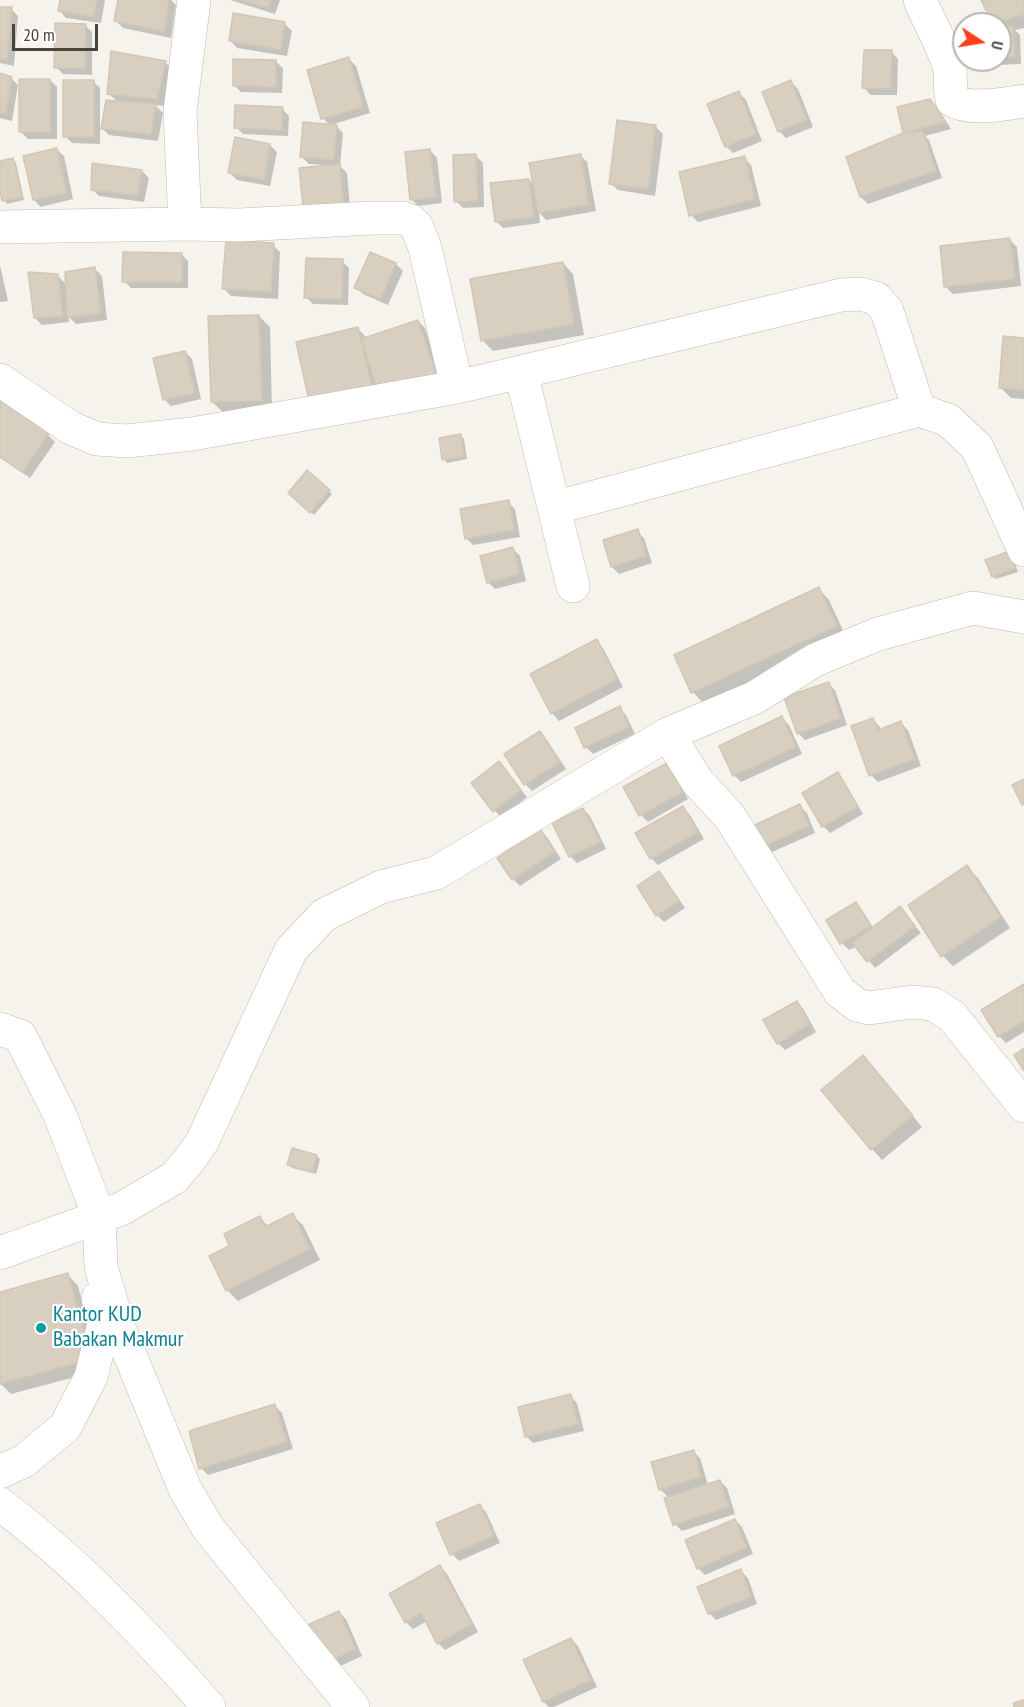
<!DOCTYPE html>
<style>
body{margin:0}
#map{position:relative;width:1024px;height:1707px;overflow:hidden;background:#f6f3ec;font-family:"PT Sans Narrow",sans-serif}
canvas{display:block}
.north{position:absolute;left:952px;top:12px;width:60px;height:60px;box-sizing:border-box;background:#fff;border:2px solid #b7b4b0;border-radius:50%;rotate:102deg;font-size:16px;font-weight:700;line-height:24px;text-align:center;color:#4b4439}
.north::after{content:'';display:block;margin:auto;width:21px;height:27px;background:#fc3f1d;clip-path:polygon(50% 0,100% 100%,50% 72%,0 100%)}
.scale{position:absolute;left:12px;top:24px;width:86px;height:27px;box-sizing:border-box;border:3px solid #4b4439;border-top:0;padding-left:8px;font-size:18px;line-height:21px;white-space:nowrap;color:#4b4439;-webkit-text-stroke:4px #fff;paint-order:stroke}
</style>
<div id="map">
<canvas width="1024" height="1707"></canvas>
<div class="north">U</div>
<div class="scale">20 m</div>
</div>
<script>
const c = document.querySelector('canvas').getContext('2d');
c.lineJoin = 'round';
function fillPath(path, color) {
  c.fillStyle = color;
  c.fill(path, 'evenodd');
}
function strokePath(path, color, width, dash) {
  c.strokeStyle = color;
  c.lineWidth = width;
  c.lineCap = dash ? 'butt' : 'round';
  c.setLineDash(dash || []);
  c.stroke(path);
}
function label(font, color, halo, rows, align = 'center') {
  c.font = font + ' "PT Sans Narrow",sans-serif';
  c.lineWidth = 4.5;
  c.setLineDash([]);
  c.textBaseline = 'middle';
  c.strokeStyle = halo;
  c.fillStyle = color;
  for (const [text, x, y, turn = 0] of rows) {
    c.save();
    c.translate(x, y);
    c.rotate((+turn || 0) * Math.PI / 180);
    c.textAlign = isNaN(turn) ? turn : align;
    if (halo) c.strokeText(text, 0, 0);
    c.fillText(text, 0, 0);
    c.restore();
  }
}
const shadow = new Path2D(`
 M62 0H105L101 23 66 18 59 10Z
 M119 0H171L176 5 171 38 123 28 116 21Z
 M230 0H280L275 14Z
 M983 0H1024V28L1015 30 1020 35 1021 64 977 66 971 60H1000V24H996L993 22Z
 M0 8 11 9 18 16 14 66 0 63Z
 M235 15 285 24 292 31 287 56 237 48 230 40Z
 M85 25 92 32V75L63 74 56 67Z
 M891 52 898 59 897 95H871L864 88Z
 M349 59 356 66 370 113 334 124 343 133 340 166 347 173 351 219 312 222 326 165 309 164 302 157 330 126 323 118Z
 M275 61 283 68 282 93 241 92 234 85Z
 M166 63 173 70 164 106 155 105 163 113 158 141 109 135 102 128 118 102 108 93Z
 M0 74 11 78 18 85 12 121 0 118Z
 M50 80 57 87V139H28L21 132Z
 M93 81 100 88V144L72 143 65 136Z
 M791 82 798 89 813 127 786 138 779 131Z
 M739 93 746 100 762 141 733 153 726 146Z
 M930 101 937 108 951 129 925 136 929 140 942 178 868 204 861 197 905 134 898 108Z
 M282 109 289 116 288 136 243 134 236 127Z
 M656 127 663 134 655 196 618 190 610 183Z
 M270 145 277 152 270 186 237 180 230 173Z
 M56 149 64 156 73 199 41 207 34 200Z
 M430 150 437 158 442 203 418 206 411 199Z
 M580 155 587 162 596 211 546 220 539 212 540 223 503 228 496 221 529 180 535 186Z
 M476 156 483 163 484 207 463 208 456 201Z
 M744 158 751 165 761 206 698 222 691 215Z
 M13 159 16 163 24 200 7 204 4 200 0 184V162Z
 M142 171 149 178 144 202 99 196 92 189Z
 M1010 240 1017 247 1021 286 953 294 946 287Z
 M273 245 280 252 278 299 231 296 224 289Z
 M181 254 188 261V288H131L124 281Z
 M370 254 396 264 403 271 388 305 363 294 356 287Z
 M342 261 349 268 348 305 313 304 306 297Z
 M563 263 573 274 584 335 493 351 482 340Z
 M0 265 8 301 0 302Z
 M95 269 102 276 107 320 76 324 69 317V322L42 325 35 318 58 276 67 285Z
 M259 316 270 327 272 411 223 412 212 402Z
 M418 321 425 328 442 381 322 415 358 329 367 338Z
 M1024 339V399L1011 398 1000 387Z
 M185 352 192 359 201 399 171 406 164 399Z
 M0 401 48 435 55 442 30 478 0 457Z
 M461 436 464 439 467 459 447 463 444 459Z
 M307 472 332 494 314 515 290 493Z
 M508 502 515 509 520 537 473 545 466 538Z
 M637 531 644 538 652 563 619 574 612 567Z
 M513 549 520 556 526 581 495 589 488 582Z
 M1012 556 1018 572 996 579 993 576Z
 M819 589 829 600 846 637 703 703 693 692 676 655Z
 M596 641 603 648 623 687 559 721 552 713 532 675Z
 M828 683 835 690 847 725 805 740 798 733Z
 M619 708 626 715 635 734 593 754 586 747 577 728Z
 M782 718 789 725 802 754 741 782 734 775Z
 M873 720 880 727 881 731 901 723 908 730 921 766 878 782 871 775Z
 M540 733 547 740 566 769 532 791 525 784Z
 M499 763 527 797 501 818 473 783Z
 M667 765 674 772 688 799 648 822 641 815 625 788Z
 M837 774 844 781 863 814 830 833 823 826 805 794Z
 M800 806 807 813 815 833 772 852 765 845Z
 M683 808 690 815 704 839 658 865 651 858Z
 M583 809 590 816 606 849 577 863 570 856Z
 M540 830 547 837 561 859 520 886 513 879 499 858Z
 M967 867 978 878 1010 928 953 966 943 956Z
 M659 873 666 880 685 908 664 922 657 915Z
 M856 904 863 911 873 928 900 908 921 933 875 968 857 946 849 950 842 943 828 921Z
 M1024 985V1032L1006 1043 999 1036Z
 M797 1002 804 1010 816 1032 785 1050 778 1043Z
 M873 1068 922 1127 882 1160 872 1149Z
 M317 1156 320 1159 316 1174 292 1168 289 1165Z
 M292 1215 303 1225 320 1260 238 1301 227 1290 231 1246 260 1218 269 1227Z
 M68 1275 78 1286 101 1370 11 1394 0 1383V1294Z
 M570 1396 577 1403 584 1431 533 1443 526 1436Z
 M275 1406 282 1413 293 1449 208 1475 201 1468Z
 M693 1451 700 1458 708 1485 720 1481 727 1488 735 1514 682 1531 675 1524 669 1498 660 1489Z
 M479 1505 486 1512 500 1543 459 1561 452 1554Z
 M735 1520 742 1527 753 1554 705 1575 698 1568Z
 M440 1567 447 1574 478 1632 445 1650 438 1643 427 1621 413 1629 406 1622Z
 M741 1571 748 1578 757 1604 716 1620 709 1613Z
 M339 1612 346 1619 362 1656 330 1671Z
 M571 1639 578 1646 597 1687 554 1707H549L544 1702Z`);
const building = new Path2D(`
 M60 0H97L94 17 58 11Z
 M118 0H169L165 32 114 21Z
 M242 0H271L268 8Z
 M981 0H1024V15L992 23Z
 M0 7H12L7 60 0 58Z
 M233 13 285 22 281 50 229 41Z
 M55 23 86 24 85 68H54Z
 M1013 26 1015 57 1000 58V27Z
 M864 50H892L891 89 862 88Z
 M111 51 166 61 157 99 107 94Z
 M349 57 363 107 321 119 307 70Z
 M233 59 276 60V87L233 86Z
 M0 73 12 77 6 114 0 113Z
 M19 79H50V132H19Z
 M63 80H94V137H63Z
 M791 80 807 120 778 132 762 92Z
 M739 91 756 134 725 147 707 104Z
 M930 99 946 122 903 133 897 107Z
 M106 100 156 104 151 134 101 129Z
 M235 105 283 107 282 130 234 128Z
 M617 120 656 125 648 189 609 184Z
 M303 122 337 125 334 160 300 157Z
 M923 131 936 171 860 197 846 157 903 133Z
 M235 137 270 144 264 180 228 173Z
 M57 148 67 193 33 200 23 156Z
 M430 149 436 197 410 200 405 152Z
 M476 154 478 201 454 202 453 155Z
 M581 154 589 205 538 213 529 163Z
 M745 156 755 199 689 216 679 172Z
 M13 158 22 197 2 201 0 191V161Z
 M92 163 142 170 138 195 91 190Z
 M340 164 344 212 304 216 299 168Z
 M529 179 534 217 495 222 490 183Z
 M1010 238 1015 279 944 287 940 246Z
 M226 240 274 243 271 292 222 289Z
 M123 252 182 253V282H122Z
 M370 252 396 263 381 299 354 288Z
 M306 258 343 259 342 299 304 298Z
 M563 262 574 324 481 341 470 279Z
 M95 267 101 313 67 318 65 272Z
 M28 272 58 274 63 316 34 318Z
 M259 315 262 401 211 402 208 316Z
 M418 320 436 374 378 392 361 339Z
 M358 327 373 391 310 405 296 342Z
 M1003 336 1024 338V390L999 388Z
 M185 351 195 393 163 400 153 358Z
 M0 399 49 433 22 472 0 457Z
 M461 434 464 457 442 460 439 438Z
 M307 470 330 490 310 513 288 493Z
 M509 500 514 530 465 539 460 509Z
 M638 529 646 556 611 567 603 540Z
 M513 547 520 574 487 583 480 556Z
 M1010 551 1016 568 992 577 985 560Z
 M819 587 837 626 691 693 674 655Z
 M597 639 617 679 551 714 530 674Z
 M829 682 841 718 797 734 784 697Z
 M620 706 629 727 584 748 575 728Z
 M782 716 796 747 733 776 719 746Z
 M873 718 878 730 901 721 915 759 869 776 851 726Z
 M540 731 560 762 524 785 504 754Z
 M499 761 521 790 493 812 471 783Z
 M667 763 683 792 639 816 623 787Z
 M838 772 858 807 822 827 802 793Z
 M1024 779V804L1022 805 1012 785Z
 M800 804 809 826 764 846 755 825Z
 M683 806 698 832 650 859 635 833Z
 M583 808 600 842 569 857 552 823Z
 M540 829 555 852 512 880 497 858Z
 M967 865 1001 917 941 957 908 905Z
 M659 871 679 901 656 916 637 886Z
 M856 902 871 926 840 944 826 920Z
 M900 906 915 926 867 962 852 943Z
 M1024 984V1021L998 1037 981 1010Z
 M797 1001 810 1024 777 1044 763 1020Z
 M1024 1048V1071L1014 1055Z
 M863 1055 913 1116 871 1150 821 1090Z
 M292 1148 317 1155 313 1172 287 1165Z
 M293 1213 310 1249 226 1291 209 1256 229 1246 224 1234 260 1216 265 1227Z
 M68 1273 91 1359 0 1384V1292Z
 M571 1394 578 1424 525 1437 518 1407Z
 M275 1404 287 1442 199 1469 189 1431Z
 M694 1450 701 1477 659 1490 651 1462Z
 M720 1480 729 1507 673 1525 664 1498Z
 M480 1504 494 1536 450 1555 436 1523Z
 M735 1519 747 1547 697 1569 685 1540Z
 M440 1565 472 1624 437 1644 421 1613 405 1623 389 1594Z
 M741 1569 751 1597 708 1614 697 1587Z
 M339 1611 356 1649 322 1665 305 1626Z
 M571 1638 591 1680 543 1702 523 1660Z
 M1024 1700V1707H1014L1013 1703Z`);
const minor = new Path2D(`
 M194 0 180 111 185 224 240 225 372 218H402L411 221 417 227 425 248 457 387 521 372 573 586
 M920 0C929 22 942 43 949 66 952 77 949 89 952 100 969 111 1005 104 1024 101
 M0 227 185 224
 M521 372 841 295 860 294 876 298 887 311 919 410
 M0 380 71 428 97 439 127 441 192 434 457 387
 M554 508 919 410 948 420 977 447 1024 550
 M1024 617 973 608 878 634 815 660 754 698 668 734 697 781 730 817 840 992 857 1005 869 1008 912 1002 933 1004 952 1016 1024 1106
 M0 1029 20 1036 60 1115 99 1216 101 1267 119 1328 185 1489 208 1528 353 1707
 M0 1253 121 1209 174 1178 190 1159 202 1142 291 950 324 915 381 887 436 873 668 734
 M0 1472 24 1461 65 1427 91 1377 104 1324 98 1298
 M0 1504C78 1563 145 1634 209 1707`);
const markers = [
 [41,1328,6,"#0f9aa8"]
];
const cultureNames = [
 ["Kantor KUD",53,1315],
 ["Babakan Makmur",53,1340]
];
fillPath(shadow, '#0003');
fillPath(building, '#d8cfc1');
strokePath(building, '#d3c7b4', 1.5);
strokePath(minor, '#c2bbae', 34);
strokePath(minor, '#fff', 33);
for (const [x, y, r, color] of markers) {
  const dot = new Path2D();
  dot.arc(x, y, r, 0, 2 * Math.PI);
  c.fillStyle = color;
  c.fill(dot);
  strokePath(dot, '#fff', 2);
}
label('22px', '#0d838f', '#fff', cultureNames, 'left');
</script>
